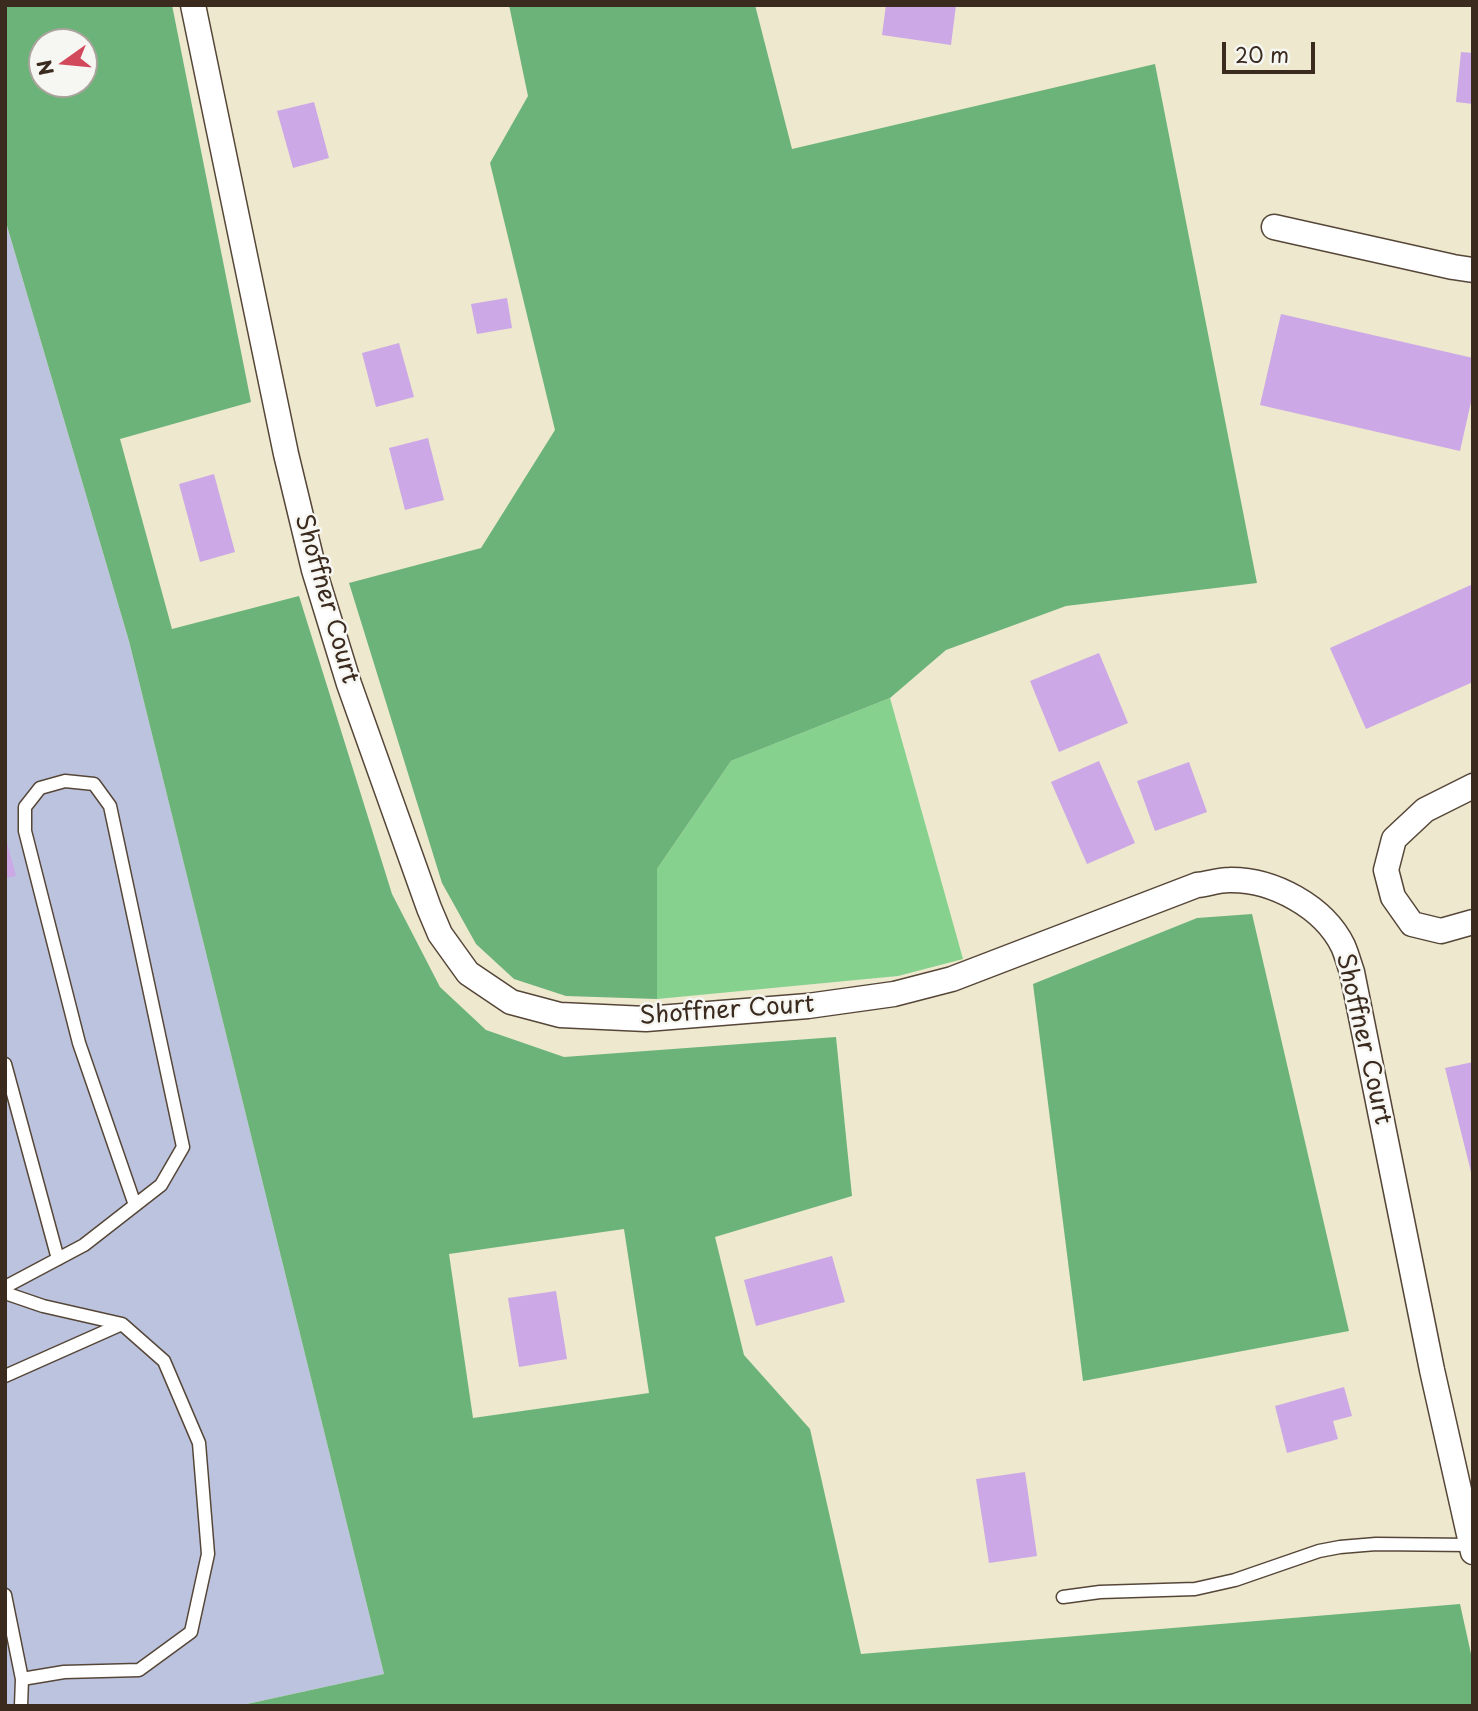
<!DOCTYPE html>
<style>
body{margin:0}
#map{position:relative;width:1478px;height:1711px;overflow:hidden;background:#ede8ce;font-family:"Playpen Sans",sans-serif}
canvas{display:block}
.frame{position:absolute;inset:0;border:7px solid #3b2a1e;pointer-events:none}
.north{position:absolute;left:28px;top:28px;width:70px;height:70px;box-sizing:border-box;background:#f6f6f2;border:2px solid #aba49d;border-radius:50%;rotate:255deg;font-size:19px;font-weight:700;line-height:28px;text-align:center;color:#3b2a1e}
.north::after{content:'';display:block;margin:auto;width:24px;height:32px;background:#d1495b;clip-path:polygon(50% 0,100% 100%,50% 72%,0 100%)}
.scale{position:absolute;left:1222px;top:42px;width:93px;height:32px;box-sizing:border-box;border:4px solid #3b2a1e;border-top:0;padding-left:9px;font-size:21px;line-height:24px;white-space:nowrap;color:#3b2a1e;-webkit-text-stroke:5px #f6f6f2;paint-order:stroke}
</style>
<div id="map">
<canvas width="1478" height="1711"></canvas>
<div class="frame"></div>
<div class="north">N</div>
<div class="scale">20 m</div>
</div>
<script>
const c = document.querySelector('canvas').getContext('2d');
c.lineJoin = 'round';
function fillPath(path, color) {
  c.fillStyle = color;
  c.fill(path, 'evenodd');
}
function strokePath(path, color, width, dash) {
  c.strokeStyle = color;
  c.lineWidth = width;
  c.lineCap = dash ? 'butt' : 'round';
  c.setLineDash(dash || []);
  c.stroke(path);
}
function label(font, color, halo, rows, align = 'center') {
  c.font = font + ' "Playpen Sans",sans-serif';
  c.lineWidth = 5;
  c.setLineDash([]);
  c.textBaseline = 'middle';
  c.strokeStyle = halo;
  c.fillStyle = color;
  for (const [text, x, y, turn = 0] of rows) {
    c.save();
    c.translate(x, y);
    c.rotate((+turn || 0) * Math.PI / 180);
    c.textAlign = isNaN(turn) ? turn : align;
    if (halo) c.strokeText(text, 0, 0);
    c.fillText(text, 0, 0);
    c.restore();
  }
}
const industrial = new Path2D(`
 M5 219 129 641 384 1674 238 1706H5Z`);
const green = new Path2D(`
 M890 698 963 959 898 976 657 999V869L731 761Z`);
const forest = new Path2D(`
 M5 5H172L251 402 120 439 172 629 299 596 392 894 440 987 486 1030 564 1057 836 1037 852 1196 715 1237 744 1355 810 1429 861 1654 1460 1604 1473 1663V1706H238L384 1674 129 641 5 219ZM42 42H84V84H42ZM624 1229 649 1393 473 1418 449 1254Z
 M509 5H755L792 149 1155 64 1257 583 1066 606 946 650 890 698 731 761 657 869V999L566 996 514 979 476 944 442 883 349 583 481 548 555 430 490 163 528 96Z
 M1252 914 1349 1331 1083 1381 1033 984 1197 918Z`);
const building = new Path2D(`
 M886 5H956L951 45 882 35Z
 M1461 52 1473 53V104L1456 102Z
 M314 102 329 158 293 168 277 111Z
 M507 298 512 328 477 334 471 304Z
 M1281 314 1473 358V393L1460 451 1260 405Z
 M399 343 414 397 376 407 362 353Z
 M428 438 444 500 405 510 389 448Z
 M214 474 235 552 200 562 179 484Z
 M1473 584V682L1366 729 1330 648Z
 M1099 653 1128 723 1059 752 1030 681Z
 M1099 761 1135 843 1087 864 1051 782Z
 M1189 762 1207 812 1155 831 1137 781Z
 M6 839 16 876 5 878V840Z
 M1473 1062V1176H1472L1445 1068Z
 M832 1256 845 1302 756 1326 744 1280Z
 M556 1291 567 1359 519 1367 508 1298Z
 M1344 1387 1352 1416 1333 1421 1338 1439 1287 1453 1275 1406Z
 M1025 1472 1037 1556 989 1563 976 1479Z`);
const lane = new Path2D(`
 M5 1064 58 1259
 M5 1287 84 1245 161 1185 183 1147 110 806 94 784 65 781 40 788 25 807V831L79 1043 135 1205
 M5 1293 43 1306 122 1324 164 1361 199 1443 208 1554 191 1632 139 1670 64 1672 22 1679 21 1706
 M5 1376 122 1324
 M5 1595 22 1679
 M1063 1597 1100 1592 1195 1589 1235 1580 1319 1551 1340 1547 1376 1544 1471 1545`);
const street = new Path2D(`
 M193 5 286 454 314 570 349 684 429 908 440 934 468 973 511 1002 560 1015 646 1019 808 1006 894 994 952 979 1197 885C1207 884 1219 880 1229 880 1273 879 1324 907 1343 946 1347 955 1349 964 1352 972L1432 1370 1473 1552
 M1274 227 1453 267 1473 270
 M1473 786 1425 810 1394 839 1386 870 1393 897 1412 924 1441 931 1473 922`);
const streetNames = [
 ["Shoffner Court",326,599,74],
 ["Shoffner Court",727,1011,-4],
 ["Shoffner Court",1363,1039,77]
];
fillPath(industrial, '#bbc3de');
fillPath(green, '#86d18e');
fillPath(forest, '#6cb379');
fillPath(building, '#cda8e6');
strokePath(lane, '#564638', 15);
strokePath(street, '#564638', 27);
strokePath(lane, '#fff', 12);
strokePath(street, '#fff', 24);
label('24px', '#3b2a1e', '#f6f6f2', streetNames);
</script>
